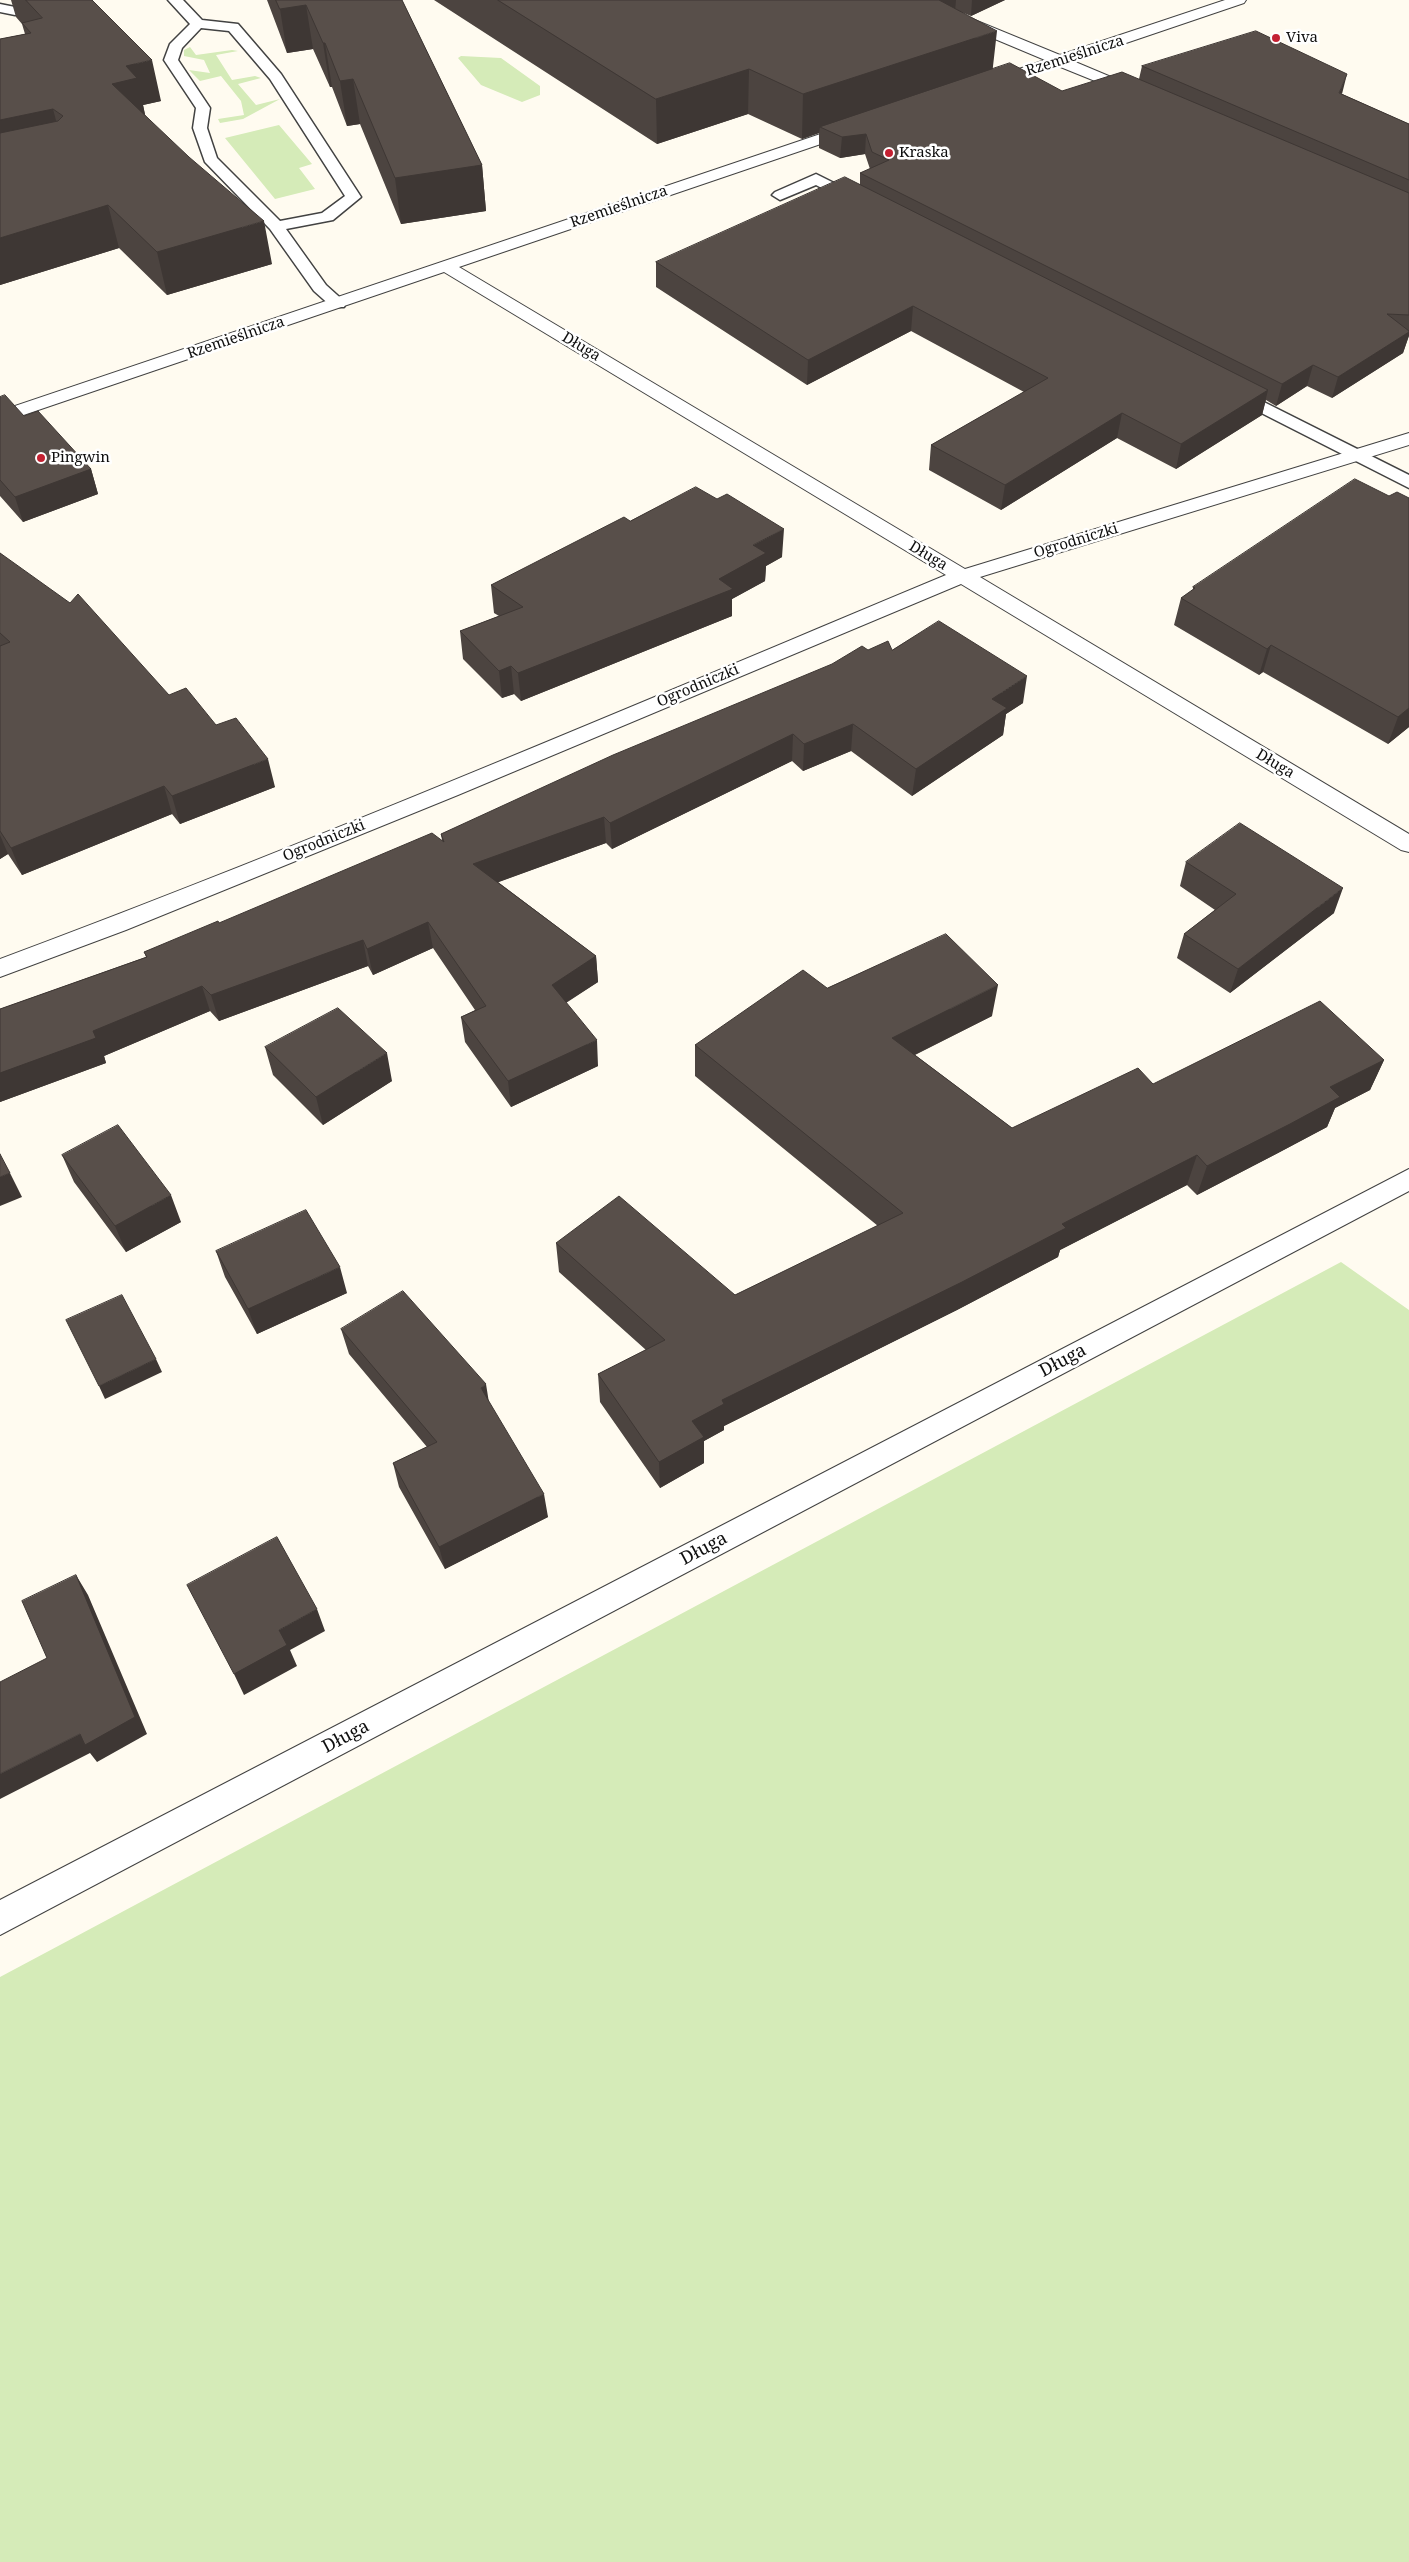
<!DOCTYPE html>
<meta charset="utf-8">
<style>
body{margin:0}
canvas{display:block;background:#fffbf0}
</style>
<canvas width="1409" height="2562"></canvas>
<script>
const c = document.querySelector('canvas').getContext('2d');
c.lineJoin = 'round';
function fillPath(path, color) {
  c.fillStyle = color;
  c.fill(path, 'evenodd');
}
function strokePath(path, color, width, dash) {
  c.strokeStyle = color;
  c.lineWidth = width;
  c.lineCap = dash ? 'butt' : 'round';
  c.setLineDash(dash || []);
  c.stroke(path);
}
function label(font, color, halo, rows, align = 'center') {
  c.font = font + ' "Noto Serif",serif';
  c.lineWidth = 5;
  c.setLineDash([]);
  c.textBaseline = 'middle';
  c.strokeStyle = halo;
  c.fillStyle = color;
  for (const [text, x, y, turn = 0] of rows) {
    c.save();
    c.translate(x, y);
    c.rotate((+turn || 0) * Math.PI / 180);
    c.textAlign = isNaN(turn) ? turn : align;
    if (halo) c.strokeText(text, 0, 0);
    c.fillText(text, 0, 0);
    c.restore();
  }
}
const green = new Path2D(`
 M190 47 196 55 232 50 238 51 216 55 232 80 255 76 261 78 238 84 256 105 280 99 243 119 220 123 218 119 244 115 241 101 221 76 200 81 189 70 210 73 204 60 184 56V50Z
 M461 56 501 58 540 86V95L522 102 481 85 458 58Z
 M279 125 312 164 299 168 315 189 275 199 225 138Z
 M1341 1262 1409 1310V2562H0V1977Z`);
const lane = new Path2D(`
 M43 0H67L65 3 15 15 0 12V4L15 7Z
 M168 0H183L202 20 238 24 281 74 361 197 333 220 286 229 326 285 346 303 344 307H332L314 291 270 229 205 162 193 128 196 108 164 60 170 44 190 24ZM201 28 229 31 270 79 345 196 322 213 280 221 217 158 207 128 210 108 178 60 182 48Z
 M816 174 864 198 866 201 864 204H852L816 185 780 200 772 195 775 192Z
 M1232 386 1409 475V488L1226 395 1223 391 1226 387Z`);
const street = new Path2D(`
 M907 0H926L1060 55 1225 0H1246L1244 3 1073 61 1142 90 1145 93 1142 96 1137 98 1058 66 997 86H987L984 83 987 80 1045 60 909 3Z
 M853 123 861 128 859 131 459 267 965 569 1409 433V445L980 577 1409 834V852L1401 850 961 584 458 795 126 930 0 977V959C319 840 632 706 946 575L444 272 0 423V411Z
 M1409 1169V1191L0 1935V1900Z`);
const wall = new Path2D(`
 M11 0H92L161 101 143 105 145 115 272 264 167 295 119 248 0 285V39L25 34 22 24 16 17Z
 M267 0H402L482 165 486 211 401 224 360 124 347 126 332 87H330L313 49 287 53Z
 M434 0H1005L971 16 961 12 993 69 1062 91 1139 79 1142 66 1342 94 1409 124V336L1403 353 1332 398 1307 386 1276 406 1266 400 1262 415 1176 469 1117 438 1001 510 929 470 931 445 1024 392 911 331 807 385 656 287V262L860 184V173L870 169 865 154 840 158 819 148V133L802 139 748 114 657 144Z
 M0 397 91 469 98 494 23 522 0 496Z
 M1389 496 1409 498V727L1388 744 1263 672 1259 675 1174 625 1181 598 1193 590V587Z
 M630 521 782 557 766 566 765 581 732 599V616L521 701 514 694 502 698 463 659 460 631 499 616 494 613 491 585Z
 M0 553 169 695 216 725 275 787 180 824 172 814 22 875 8 854 0 859Z
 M868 650H892L1023 703 1006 714 1003 735 912 796 851 751 803 771 792 761 612 849 606 843 498 882 596 956 598 982 566 1003 598 1066 511 1107 465 1042 461 1017 475 1010 433 948 373 975 368 966 219 1021 210 1011 104 1056 106 1063 0 1102V1009L146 957 144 952 442 840 441 834Z
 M1186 862 1334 913 1230 993 1177 958 1184 934 1215 910 1180 886Z
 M827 988 992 1016 915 1055 1012 1128 1153 1084 1384 1060 1370 1090 1335 1108 1327 1127 1278 1153 1197 1195 1187 1185 1060 1250 1058 1257 957 1310 724 1426V1430L704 1441V1463L660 1488 600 1402 598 1374 646 1350 559 1272 556 1243 735 1295 878 1226 695 1076V1045Z
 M265 1047 392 1081 323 1125 273 1075Z
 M62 1155 181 1222 126 1252 74 1182Z
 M216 1251 347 1293 257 1334 225 1277Z
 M341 1329 489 1402 548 1517 445 1569 399 1487 393 1463 427 1447 349 1354Z`);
const shadedWall = new Path2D(`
 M926 0H956L954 23Z
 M972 0H1005L971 16Z
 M306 5 313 49 287 53 280 9Z
 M997 31 992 75 820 127 819 133 802 139 803 94Z
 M323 43H325L332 87H330Z
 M152 60 161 101 143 105 146 119 112 84 126 66Z
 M749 69 748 114 657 144 656 99Z
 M1347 74 1342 94 1339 93Z
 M353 79 360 124 347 126 340 81Z
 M53 109 64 151 0 164V120Z
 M866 134 865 154 840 158 842 137Z
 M482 165 486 211 401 224 395 178Z
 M108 205 119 248 0 285V238Z
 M264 221 272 264 167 295 157 252Z
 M913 306 911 331 807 385 808 360Z
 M1409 332V335L1403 353 1332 398 1338 377Z
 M1313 365 1307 386 1276 406 1282 384Z
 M1268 390 1262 415 1176 469 1181 444Z
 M1122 413 1117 438 1001 510 1005 485Z
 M91 469 98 494 23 522 15 497Z
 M784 529 782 557 766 566 765 581 732 599V616L521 701 518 673 719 579 753 545Z
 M1271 645 1263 672 1259 675 1267 649Z
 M511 666 514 694 502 698 499 671Z
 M1027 676 1023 703 1006 714 1003 735 912 796 916 769 992 699Z
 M1409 708V727L1388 744 1398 717Z
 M853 724 851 751 803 771 804 744Z
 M793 734 792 761 612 849 610 823Z
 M268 759 275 787 180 824 172 796Z
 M164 786 172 814 22 875 11 848Z
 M604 817 606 843 477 890 473 864Z
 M0 835 8 854 0 859Z
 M1343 888 1334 913 1230 993 1238 969Z
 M428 922 433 948 373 975 367 949Z
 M363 940 368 966 219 1021 211 995Z
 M596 956 598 982 554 1010 552 985Z
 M998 985 992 1016 888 1068 892 1038Z
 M202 986 210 1011 104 1056 106 1063 0 1102V1073L93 1031Z
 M597 1040 598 1066 511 1107 508 1081Z
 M387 1053 392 1081 323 1125 316 1097Z
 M1384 1060 1370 1090 1335 1108 1327 1127 1278 1153 1197 1195 1207 1166 1330 1087Z
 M1197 1155 1187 1185 1060 1250 1058 1257 957 1310 724 1426V1430L704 1441V1463L660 1488 659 1462 692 1421 722 1400 1062 1224Z
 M10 1173 22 1197 0 1206V1177Z
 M171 1195 181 1222 126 1252 115 1226Z
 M340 1267 347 1293 257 1334 248 1309Z
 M156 1359 162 1372 105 1399 99 1386Z
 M486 1384 490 1409 481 1388Z
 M544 1494 548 1517 445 1569 439 1547Z
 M76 1575 88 1595 147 1734 97 1762 90 1753 0 1799V1774L80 1734Z
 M317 1609 325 1631 290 1650 297 1666 244 1695 234 1674 279 1630Z`);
const building = new Path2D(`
 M26 0H92L152 60 126 66 137 78 112 84 189 157 264 221 157 252 108 205 0 238V133L58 121 63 116 53 109 0 120V39L31 33 22 23 42 18Z
 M276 0H402L482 165 395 178 353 79 340 81 325 43H323L306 5 280 9Z
 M498 0H939L997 31 803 94 749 69 656 99Z
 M1256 31 1347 74 1339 93 1409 124V180L1142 66Z
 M1010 63 1062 91 1122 72 1409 193V315L1387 314 1409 331V332L1338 377 1313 365 1282 384 860 173 889 160 872 152 866 134 842 137 820 127Z
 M845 177 1268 390 1181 444 1122 413 1005 485 931 445 1048 378 913 306 808 360 656 262Z
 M5 395 24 416 38 411 91 469 15 497 0 480V397Z
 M1355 479 1389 496 1397 492 1409 498V708L1398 717 1271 645 1267 649 1181 598 1195 588 1193 587Z
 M696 487 717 499 727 494 784 529 753 545 766 553 719 579 733 589 518 673 511 666 499 671 460 631 523 607 491 585 624 517 630 521Z
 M0 553 70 603 78 594 169 695 186 688 216 725 236 718 268 759 172 796 164 786 11 848 0 831V646L10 642 0 633Z
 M939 621 1027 676 992 699 1007 708 916 769 853 724 804 744 793 734 610 823 604 817 473 864 596 956 552 985 597 1040 508 1081 461 1017 486 1006 428 922 367 949 363 940 211 995 202 986 93 1031 96 1038 0 1073V1009L147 957 144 952 218 921 219 923 432 833 444 842 441 834 613 755 832 664 862 646 868 650 888 641 892 650Z
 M1240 823 1343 888 1238 969 1184 934 1236 894 1186 862Z
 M946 934 998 985 892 1038 1012 1128 1138 1068 1153 1084 1320 1001 1384 1060 1330 1087 1340 1097 1290 1124 1207 1166 1197 1155 1062 1224 1066 1228 962 1282 722 1400 724 1404 692 1421 704 1437 659 1462 598 1374 665 1340 556 1243 619 1196 735 1295 903 1213 695 1045 803 970 827 988Z
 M338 1008 387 1053 316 1097 265 1047Z
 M118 1125 171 1195 115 1226 62 1155Z
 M0 1154 10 1173 0 1177Z
 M306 1210 340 1267 248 1309 216 1251Z
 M403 1291 486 1384 481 1388 544 1494 439 1547 393 1463 437 1442 341 1329Z
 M122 1295 156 1359 99 1386 66 1320Z
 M277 1537 317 1609 279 1630 287 1645 234 1674 187 1585Z
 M76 1575 135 1717 85 1745 80 1734 0 1774V1682L47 1658 22 1601Z`);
const markers = [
 [1276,38,5,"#c42132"],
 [889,153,5,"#c42132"],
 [41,458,5,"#c42132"]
];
const farPoinames = [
 ["Viva",1286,38],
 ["Kraska",899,153],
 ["Pingwin",51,458]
];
const farStreetnames = [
 ["Rzemieślnicza",1075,56,-18],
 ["Rzemieślnicza",619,207,-19],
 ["Rzemieślnicza",236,338,-19],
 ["Długa",581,347,31],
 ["Ogrodniczki",1076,541,-17],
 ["Długa",928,556,31],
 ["Ogrodniczki",698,686,-23],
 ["Długa",1275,764,31],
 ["Ogrodniczki",324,841,-22]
];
const streetNames = [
 ["Długa",1063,1361,-28],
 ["Długa",704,1549,-28],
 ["Długa",346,1737,-28]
];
fillPath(green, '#d5ebb8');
strokePath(lane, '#424242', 3);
strokePath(street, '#424242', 2);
fillPath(lane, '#fff');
fillPath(street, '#fff');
fillPath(wall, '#4c4440');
fillPath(shadedWall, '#3e3734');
fillPath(building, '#584f4a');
strokePath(building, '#3e3734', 1);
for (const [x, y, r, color] of markers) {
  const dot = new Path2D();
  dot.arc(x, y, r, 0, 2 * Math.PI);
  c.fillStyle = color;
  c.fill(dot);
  strokePath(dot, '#fff', 2);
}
label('15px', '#0f0f0f', '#fff', farPoinames, 'left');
label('15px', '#0f0f0f', '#fff', farStreetnames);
label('18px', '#0f0f0f', '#fff', streetNames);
</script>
